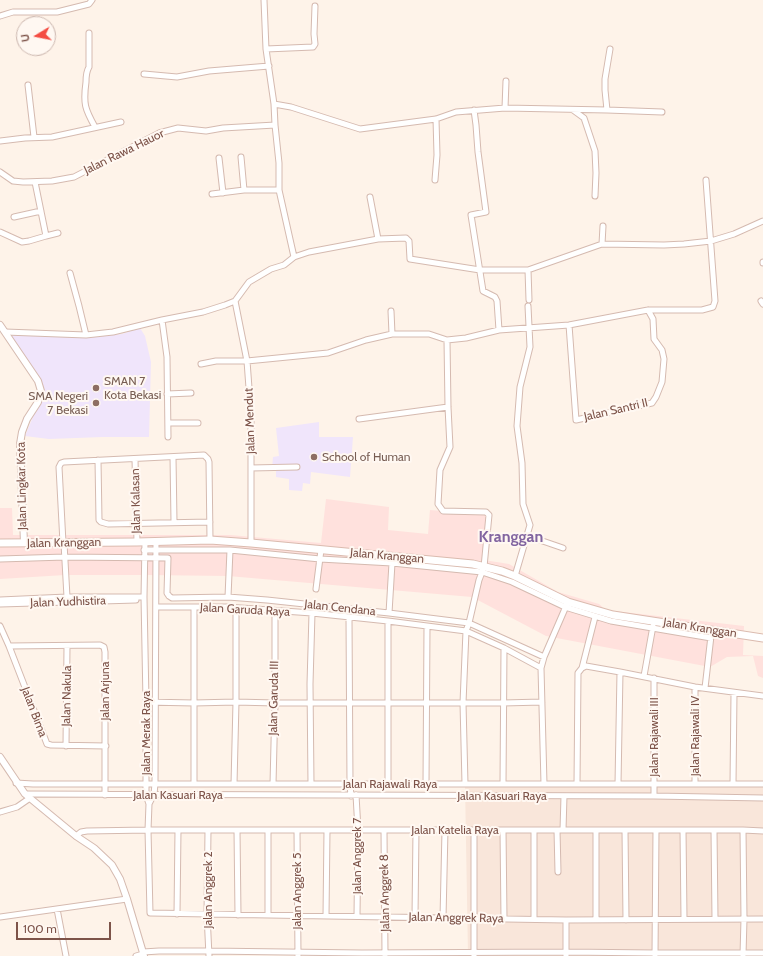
<!DOCTYPE html>
<style>
body{margin:0}
#map{position:relative;width:763px;height:956px;overflow:hidden;background:#fef3e9;font-family:Cabin,sans-serif}
canvas{display:block}
.north{position:absolute;left:16px;top:16px;width:40px;height:40px;box-sizing:border-box;background:#fff8f2;border:1px solid #cbb6ae;border-radius:50%;rotate:260deg;font-size:11px;font-weight:700;line-height:16px;text-align:center;color:#7d5349}
.north::after{content:'';display:block;margin:auto;width:14px;height:18px;background:#f44d43;clip-path:polygon(50% 0,100% 100%,50% 72%,0 100%)}
.scale{position:absolute;left:16px;top:922px;width:95px;height:18px;box-sizing:border-box;border:2px solid #7d5349;border-top:0;padding-left:5px;font-size:12px;line-height:14px;white-space:nowrap;color:#7d5349;-webkit-text-stroke:3px #fff8f2;paint-order:stroke}
</style>
<div id="map">
<canvas width="763" height="956"></canvas>
<div class="north">U</div>
<div class="scale">100 m</div>
</div>
<script>
const c = document.querySelector('canvas').getContext('2d');
c.lineJoin = 'round';
function fillPath(path, color) {
  c.fillStyle = color;
  c.fill(path, 'evenodd');
}
function strokePath(path, color, width, dash) {
  c.strokeStyle = color;
  c.lineWidth = width;
  c.lineCap = dash ? 'butt' : 'round';
  c.setLineDash(dash || []);
  c.stroke(path);
}
function label(font, color, halo, rows, align = 'center') {
  c.font = font + ' Cabin,sans-serif';
  c.lineWidth = 4;
  c.setLineDash([]);
  c.textBaseline = 'middle';
  c.strokeStyle = halo;
  c.fillStyle = color;
  for (const [text, x, y, turn = 0] of rows) {
    c.save();
    c.translate(x, y);
    c.rotate((+turn || 0) * Math.PI / 180);
    c.textAlign = isNaN(turn) ? turn : align;
    if (halo) c.strokeText(text, 0, 0);
    c.fillText(text, 0, 0);
    c.restore();
  }
}
const residential = new Path2D(`
 M465 784 763 786V956H468Z`);
const commercial = new Path2D(`
 M326 499 389 507 388 530 428 534 430 510 489 515 484 560 509 564 558 592 599 604 606 610 744 626 743 655 763 656V678L758 676 753 656 727 657 710 667 546 636 472 597 228 576 147 575H65L0 579V508H12L13 535H230L321 543Z`);
const education = new Path2D(`
 M140 328 145 336 151 362 149 437H103L49 439 25 436 35 412 41 382 10 336 14 335 94 337 122 334Z
 M319 422V437H353L350 477 311 472 310 484 303 483 302 491 289 490V479L276 477V471L272 470 273 457 279 456 276 428Z`);
const minor = new Path2D(`
 M264 0 266 49 274 104 275 125 279 163V190L294 257
 M0 16 13 12H57L89 4 92 0
 M89 33V67C86 72 86 77 86 82 83 104 85 109 95 127
 M266 49 313 47 315 44 314 34 315 6
 M144 74 177 77 209 71 269 66
 M28 85 34 137
 M274 104 291 107 360 129 436 119 456 112 505 108 607 110 662 112
 M505 108 506 81
 M474 110 476 125 478 152 486 212 471 215 483 291 495 297 497 301 499 330
 M573 110 584 118 595 151 596 173 595 196
 M607 110 605 90V79L610 49
 M0 141 25 138 52 137 121 122
 M241 157 244 190
 M219 158 223 193
 M0 172 13 181 23 182 52 181 74 177 159 133 178 128 206 131 223 128 275 125
 M435 180 437 155 436 119
 M212 194 244 190H279
 M370 197 378 239
 M14 217 41 211
 M0 232 22 242 29 241 46 236 35 182
 M46 236 58 233
 M602 244 603 226
 M763 262V263
 M528 270 529 300
 M70 273 79 306 86 335
 M235 301 247 361 251 415V543
 M761 301 763 304
 M391 311 392 334
 M162 320 167 357 168 437
 M569 325 576 420 652 403 656 397 662 382 664 359 662 350 654 339 653 319 648 310
 M5 332 86 335 113 332 162 320 203 312 225 305 235 301 249 282 271 269 284 265 294 257 309 252 378 239 406 238 409 241 410 259 480 270H528L602 244 664 245 684 244 711 241 734 234 763 221
 M447 340 448 407 450 447 440 470 438 504 443 511 486 512 489 515 484 567 479 580 469 623 466 631 463 703 465 784
 M201 364 216 361H247L328 353 366 340 392 334H429L447 340 466 338 499 330 569 325 648 310H702L713 307 715 301 706 180
 M167 394 191 393
 M359 419 448 407
 M168 423H198
 M173 457 174 522
 M135 459 137 542
 M98 460 99 520 101 522 108 524 210 522
 M251 468 297 467
 M528 536 563 548
 M145 542 144 597 146 702V795L149 804 154 794 155 784 156 541
 M63 543 59 467 61 463 64 462 204 455 208 459 209 462 210 540
 M64 543 67 597
 M144 550H230L320 559 392 563 482 572 512 582 565 607 611 621 711 638
 M0 559 65 557 168 558 167 593 169 596 172 598 228 597 267 600 389 613 469 623 544 657
 M515 576 530 525 523 504 522 463 517 426 520 387 530 347 528 306
 M316 589 321 550
 M228 597 230 550
 M0 600 67 597H144
 M0 604 136 600
 M156 607H227L312 613 388 621 466 631 504 648 541 668
 M389 613 392 563
 M349 618 350 784 351 796
 M388 621V784
 M0 626 9 646 47 744 51 745 106 746
 M9 646 100 645 104 647 105 652V795
 M582 668 595 617
 M644 676 653 626
 M695 687V784
 M705 688 711 636
 M146 702 194 703 236 702 275 703H503L542 702
 M66 746 67 646
 M16 783 33 784H763
 M194 784V607
 M234 784 236 702V608
 M273 784 275 703V611
 M311 784 310 684 312 613
 M426 784 427 626
 M503 784 504 648
 M544 784 541 668 544 657 567 604
 M577 784 578 673 582 668 586 666 620 672 695 687 763 696
 M618 784 620 672
 M733 784 734 693
 M25 794 654 796 763 798
 M356 795 358 830 357 916
 M654 796V678
 M149 804 148 830 150 913 566 920 763 919
 M0 812 17 807 30 798
 M208 830 207 914 209 956
 M237 830 238 915
 M268 830V915
 M297 830 298 956
 M384 830 385 955
 M503 830 504 919
 M557 830 558 872
 M563 830 564 796
 M596 830V920
 M625 830 626 920
 M683 830 684 919
 M714 830 715 919
 M743 830 744 919 743 955
 M76 836 81 832 87 831 148 830H743L763 831
 M57 909 66 956
 M177 914 178 830
 M326 916 327 830
 M0 917 127 899
 M415 917 416 830
 M443 918 445 830
 M534 919V830
 M143 952 159 951H209L362 953 566 952 655 953H763
 M655 955 656 830
 M136 956 143 954
 M474 956V830
 M566 956V920`);
const tertiary = new Path2D(`
 M0 325 38 381 41 391 38 402 27 419 22 432 20 444 24 543
 M0 757 25 794 76 836 94 848 112 865 120 879 127 899 144 956`);
const secondary = new Path2D(`
 M0 543 137 542 210 540 251 543 473 564 502 571 515 576 568 602 613 615 763 638`);
const markers = [
 [96,388,4,"#8d6e63"],
 [96,403,4,"#8d6e63"],
 [314,457,4,"#8d6e63"]
];
const streetNames = [
 ["Jalan Rawa Hauor",124,152,-26],
 ["Jalan Santri II",616,410,-13],
 ["Jalan Mendut",250,421,-92],
 ["Jalan Lingkar Kota",22,486,-91],
 ["Jalan Kalasan",136,501,-91],
 ["Jalan Kranggan",64,543,-1],
 ["Jalan Kranggan",387,556,5],
 ["Jalan Yudhistira",68,602,-2],
 ["Jalan Cendana",340,608,6],
 ["Jalan Garuda Raya",245,610,3],
 ["Jalan Kranggan",700,628,9],
 ["Jalan Arjuna",105,691,-90],
 ["Jalan Nakula",67,696,-89],
 ["Jalan Garuda III",274,698,-89],
 ["Jalan Bima",34,712,69],
 ["Jalan Merak Raya",146,733,-90],
 ["Jalan Rajawali IV",695,736,-90],
 ["Jalan Rajawali III",654,737,-90],
 ["Jalan Rajawali Raya",390,784],
 ["Jalan Kasuari Raya",178,795],
 ["Jalan Kasuari Raya",502,796],
 ["Jalan Katelia Raya",455,830],
 ["Jalan Anggrek 7",357,856,-90],
 ["Jalan Anggrek 2",208,890,-90],
 ["Jalan Anggrek 5",297,891,-90],
 ["Jalan Anggrek 8",385,893,-91],
 ["Jalan Anggrek Raya",456,918,1]
];
const educationNames = [
 ["SMAN 7",104,381],
 ["Kota Bekasi",104,395],
 ["SMA Negeri",88,396,"right"],
 ["7 Bekasi",88,410,"right"],
 ["School of Human",322,457]
];
const districtNames = [
 ["Kranggan",511,537]
];
fillPath(residential, '#f9e6da');
fillPath(commercial, '#ffe1dd');
fillPath(education, '#f0e5fb');
strokePath(minor, '#d5bab0', 7);
strokePath(tertiary, '#d5bab0', 8);
strokePath(secondary, '#dbbbaf', 9);
strokePath(minor, '#fff', 5);
strokePath(tertiary, '#fff', 6);
strokePath(secondary, '#fff', 7);
for (const [x, y, r, color] of markers) {
  const dot = new Path2D();
  dot.arc(x, y, r, 0, 2 * Math.PI);
  c.fillStyle = color;
  c.fill(dot);
  strokePath(dot, '#fff8f2', 1.5);
}
label('12px', '#7d5349', '#fff8f2', streetNames);
label('12px', '#785e54', '#fff8f2', educationNames, 'left');
label('bold 16px', '#8265a0', '#fff8f2', districtNames);
</script>
